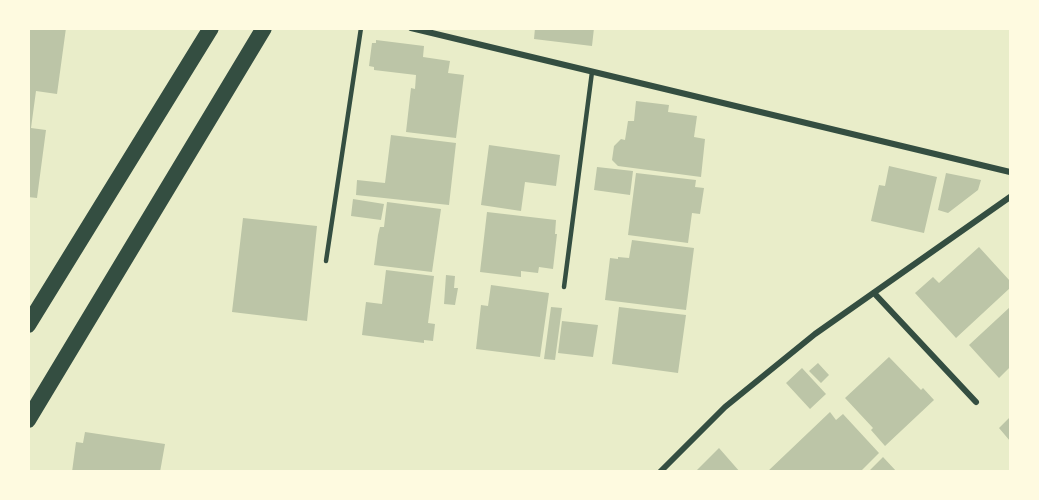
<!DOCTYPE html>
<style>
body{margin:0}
#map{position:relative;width:1039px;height:500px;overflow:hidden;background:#e9edc9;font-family:Barlow,sans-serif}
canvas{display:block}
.frame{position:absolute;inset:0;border:30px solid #fefae0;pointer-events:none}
</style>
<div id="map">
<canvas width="1039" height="500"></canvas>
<div class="frame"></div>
</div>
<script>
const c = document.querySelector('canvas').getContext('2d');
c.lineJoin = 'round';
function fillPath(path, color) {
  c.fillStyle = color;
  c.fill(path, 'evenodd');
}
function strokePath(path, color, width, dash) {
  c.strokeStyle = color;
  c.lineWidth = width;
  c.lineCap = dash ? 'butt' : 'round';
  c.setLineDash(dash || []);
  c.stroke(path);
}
const building = new Path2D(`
 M28 28H66L57 94 36 91 31 128 46 130 37 198 28 197Z
 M535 28H594L592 46 534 39Z
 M376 40 424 46 423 57 450 61 448 73 464 75 456 138 406 132 411 88 415 89 416 75 374 70V67L369 66 372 43H376Z
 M636 101 669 105 668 112 697 116 694 137 705 139 701 177 618 166 612 160 614 146 621 139 625 140 628 121H634Z
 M391 135 456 143 449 205 356 195 357 180 385 183Z
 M489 145 560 155 556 186 525 182 521 211 481 205Z
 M889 166 937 177 924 233 871 221 879 185 885 186Z
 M597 167 633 171 630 195 594 190Z
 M636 173 696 180 695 187 704 188 700 214 692 213 688 243 628 235Z
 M946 173 981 180 978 190 948 213 938 210Z
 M353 199 384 204 381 220 351 216Z
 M387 202 441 209 432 272 374 265 378 235 380 227H384Z
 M487 212 556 220 555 234H557L553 269 539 267 538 273 521 271V277L480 272Z
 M243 218 317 226 307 321 232 312Z
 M632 240 694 248 686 310 605 300 610 258 618 259V257L629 258Z
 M979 247 1010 281V288L956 338 915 293 933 277 939 283Z
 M386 270 434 276 428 323 435 324 433 341 424 340V343L362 335 366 302 382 304Z
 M446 275 455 276 454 288H458L455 305 444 304Z
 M491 285 549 293 540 357 476 349 481 305 488 306Z
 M551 307 562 308 555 360 544 359Z
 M619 307 686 315 678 373 612 364Z
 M1010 307V367L999 378 969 345Z
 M562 321 598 325 593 357 558 353Z
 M889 357 921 390 923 388 934 400 885 446 871 430 873 428 845 398Z
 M818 363 829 375 821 383 809 371Z
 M802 368 826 394 810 409 786 383Z
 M830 412 836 420 843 414 879 453 860 472H767Z
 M1010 417V441L999 428Z
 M85 432 165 444 160 472H72L76 442 83 443Z
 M719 448 740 472H695Z
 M883 457 897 472H868Z`);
const service = new Path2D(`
 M326 261 361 28
 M564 287 592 72`);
const minor = new Path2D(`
 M411 28 1010 172
 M874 293 976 402
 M660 472 725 407 815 334 1010 197`);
const trunk = new Path2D(`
 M28 325 211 28
 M28 420 264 28`);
fillPath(building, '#bcc5a7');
strokePath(service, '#344e41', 4.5);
strokePath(minor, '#344e41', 6);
strokePath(trunk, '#344e41', 16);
</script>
